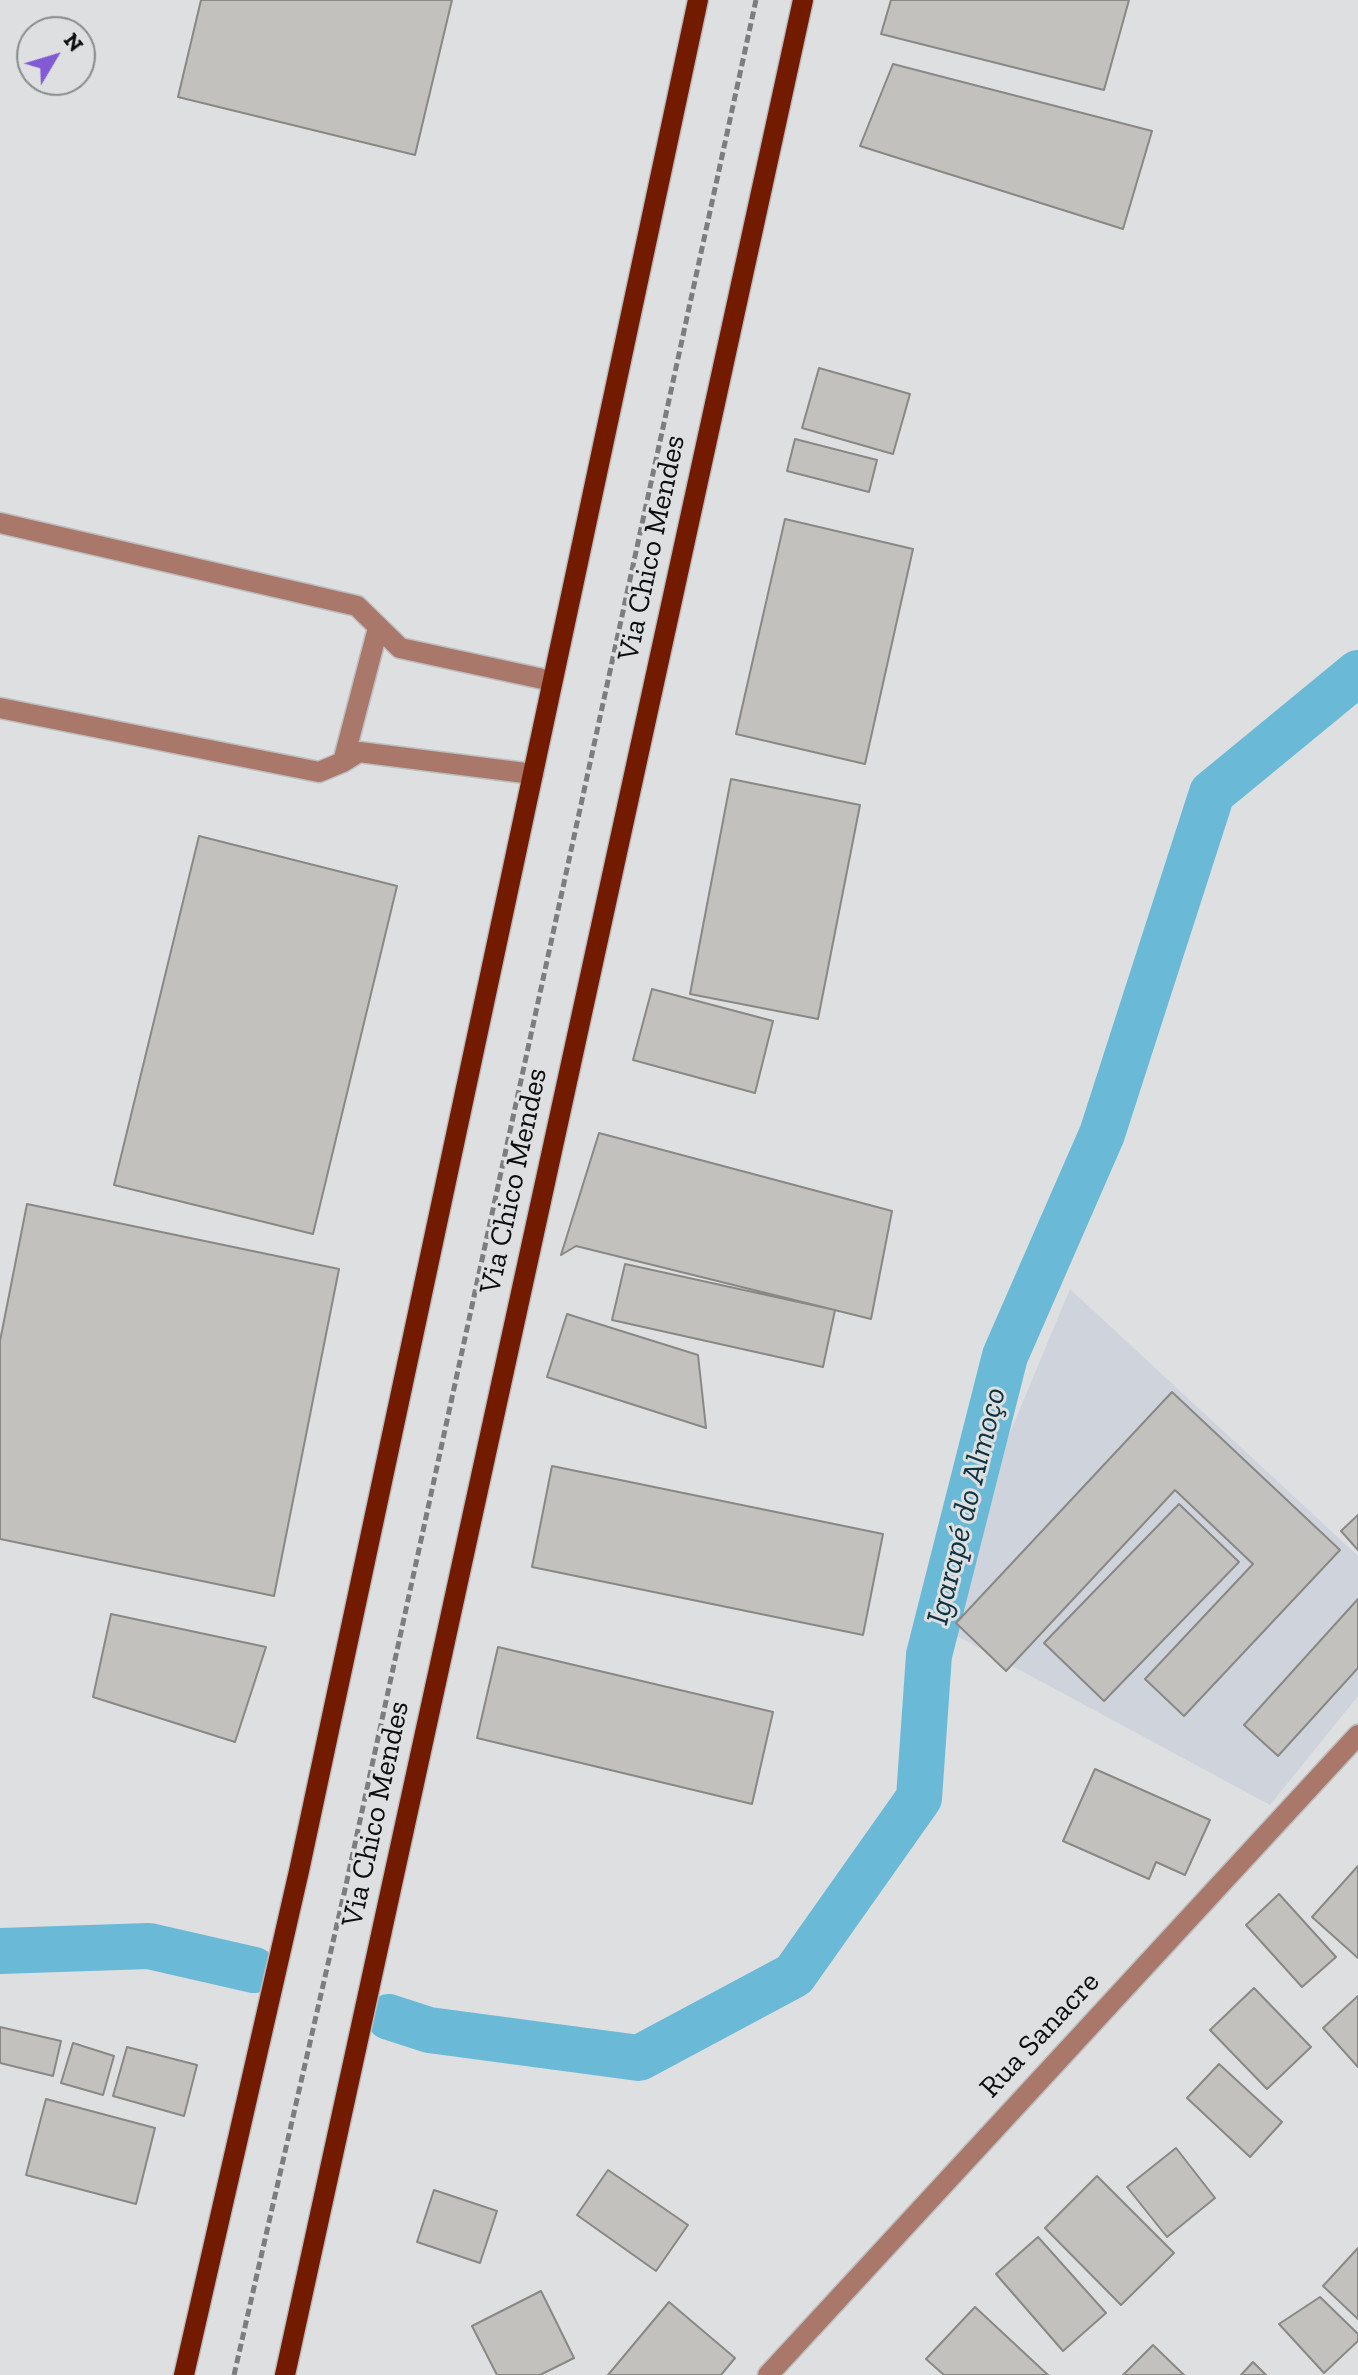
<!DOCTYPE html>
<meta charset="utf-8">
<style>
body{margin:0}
#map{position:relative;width:1358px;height:2375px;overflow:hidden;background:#dddfe1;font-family:"Zilla Slab",serif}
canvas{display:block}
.north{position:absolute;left:16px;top:16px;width:80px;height:80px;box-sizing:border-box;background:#dddfe1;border:2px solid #898b8d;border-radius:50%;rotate:52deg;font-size:22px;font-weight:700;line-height:32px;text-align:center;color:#0c0d0e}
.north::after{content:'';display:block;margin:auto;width:28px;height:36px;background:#825ad3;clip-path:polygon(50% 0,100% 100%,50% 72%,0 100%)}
</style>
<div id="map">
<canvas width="1358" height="2375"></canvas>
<div class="north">N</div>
</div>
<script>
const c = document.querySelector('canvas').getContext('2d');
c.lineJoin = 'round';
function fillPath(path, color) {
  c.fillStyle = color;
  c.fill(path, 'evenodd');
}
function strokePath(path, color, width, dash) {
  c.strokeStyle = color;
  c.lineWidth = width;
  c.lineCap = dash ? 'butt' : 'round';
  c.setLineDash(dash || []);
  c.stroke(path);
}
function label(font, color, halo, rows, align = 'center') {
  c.font = font + ' "Zilla Slab",serif';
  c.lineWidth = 6;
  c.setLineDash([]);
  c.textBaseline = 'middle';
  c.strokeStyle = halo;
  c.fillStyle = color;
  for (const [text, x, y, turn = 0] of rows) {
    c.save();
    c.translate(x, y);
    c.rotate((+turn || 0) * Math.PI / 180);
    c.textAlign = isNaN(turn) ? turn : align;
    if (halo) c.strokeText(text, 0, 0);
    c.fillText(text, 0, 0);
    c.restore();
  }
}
const built = new Path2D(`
 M1070 1289 1358 1556V1696L1270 1805 931 1622Z`);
const canal = new Path2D(`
 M0 1951 149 1946 254 1970
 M389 2017 429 2030 639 2058 794 1975 919 1798 929 1655 1005 1356 1102 1134 1212 793 1358 673`);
const building = new Path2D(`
 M201 0H452L415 155 178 97Z
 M891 0H1129L1104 90 881 34Z
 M893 64 1152 131 1123 229 860 146Z
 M819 368 910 394 893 454 802 428Z
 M795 439 877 460 869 492 787 471Z
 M785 519 913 549 865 764 736 734Z
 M731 779 860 805 818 1019 690 994Z
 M199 836 397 886 313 1234 114 1185Z
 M652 989 773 1021 755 1093 633 1060Z
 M599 1133 892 1211 871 1319 576 1246 561 1255Z
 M27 1204 339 1269 274 1596 0 1539V1341Z
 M625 1264 835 1310 823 1367 612 1320Z
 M567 1314 698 1355 706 1428 547 1377Z
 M1172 1392 1340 1550 1184 1716 1145 1679 1253 1564 1175 1490 1006 1671 956 1623Z
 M552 1466 883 1534 863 1635 532 1567Z
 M1179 1504 1239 1562 1104 1701 1044 1643Z
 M1358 1515V1550L1341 1531Z
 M1358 1599V1668L1278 1756 1244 1725Z
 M111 1614 266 1647 235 1742 93 1697Z
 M498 1647 773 1712 752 1804 477 1738Z
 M1095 1769 1210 1820 1185 1875 1156 1862 1149 1879 1063 1841Z
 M1358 1866V1958L1312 1917Z
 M1279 1894 1336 1957 1302 1987 1246 1925Z
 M1254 1988 1311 2047 1267 2089 1210 2030Z
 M1358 1996V2067L1323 2028Z
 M0 2027 61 2041 53 2076 0 2063Z
 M73 2043 114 2056 103 2095 61 2083Z
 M127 2047 197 2065 184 2116 113 2096Z
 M1219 2064 1282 2122 1250 2157 1187 2098Z
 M46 2099 155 2128 136 2204 26 2175Z
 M1176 2148 1215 2198 1167 2237 1127 2187Z
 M608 2170 688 2225 656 2271 577 2215Z
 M1097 2176 1174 2253 1121 2305 1045 2228Z
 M434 2190 497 2211 480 2263 417 2242Z
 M1038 2237 1106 2313 1063 2351 996 2274Z
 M1358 2248V2319L1323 2286Z
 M541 2291 574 2358 540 2375H497L472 2326Z
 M1320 2297 1358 2334V2341L1324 2373 1279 2324Z
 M669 2302 735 2358 721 2375H608Z
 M975 2307 1048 2375H944L926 2359Z
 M1153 2345 1184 2375H1123Z
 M1253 2362 1266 2375H1241Z`);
const path = new Path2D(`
 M234 2375 346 1885 756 0`);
const minor = new Path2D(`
 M0 523 357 606 400 648 552 681
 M0 708 319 772 343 762 359 752 533 774
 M343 762 378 628
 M768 2375 1358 1735`);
const major = new Path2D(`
 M184 2375 299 1871 698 0
 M285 2375 803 0`);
const streetNames = [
 ["Via Chico Mendes",652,548,-78],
 ["Via Chico Mendes",514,1181,-78],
 ["Via Chico Mendes",376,1814,-78],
 ["Rua Sanacre",1040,2035,-47]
];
const waterNames = [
 ["Igarapé do Almoço",967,1506,-76]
];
fillPath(built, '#ced3dc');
strokePath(canal, '#6abad7', 46);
fillPath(building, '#c2c1be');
strokePath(building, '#898885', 2);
strokePath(minor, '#bcbdbf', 23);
strokePath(major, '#bcbdbf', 23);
strokePath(path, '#7b7d7e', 5, [8, 4]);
strokePath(minor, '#aa786a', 20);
strokePath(major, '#721b00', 20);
label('30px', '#0c0d0e', '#dddfe1', streetNames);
label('italic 32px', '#0d3340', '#dddfe1', waterNames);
</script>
